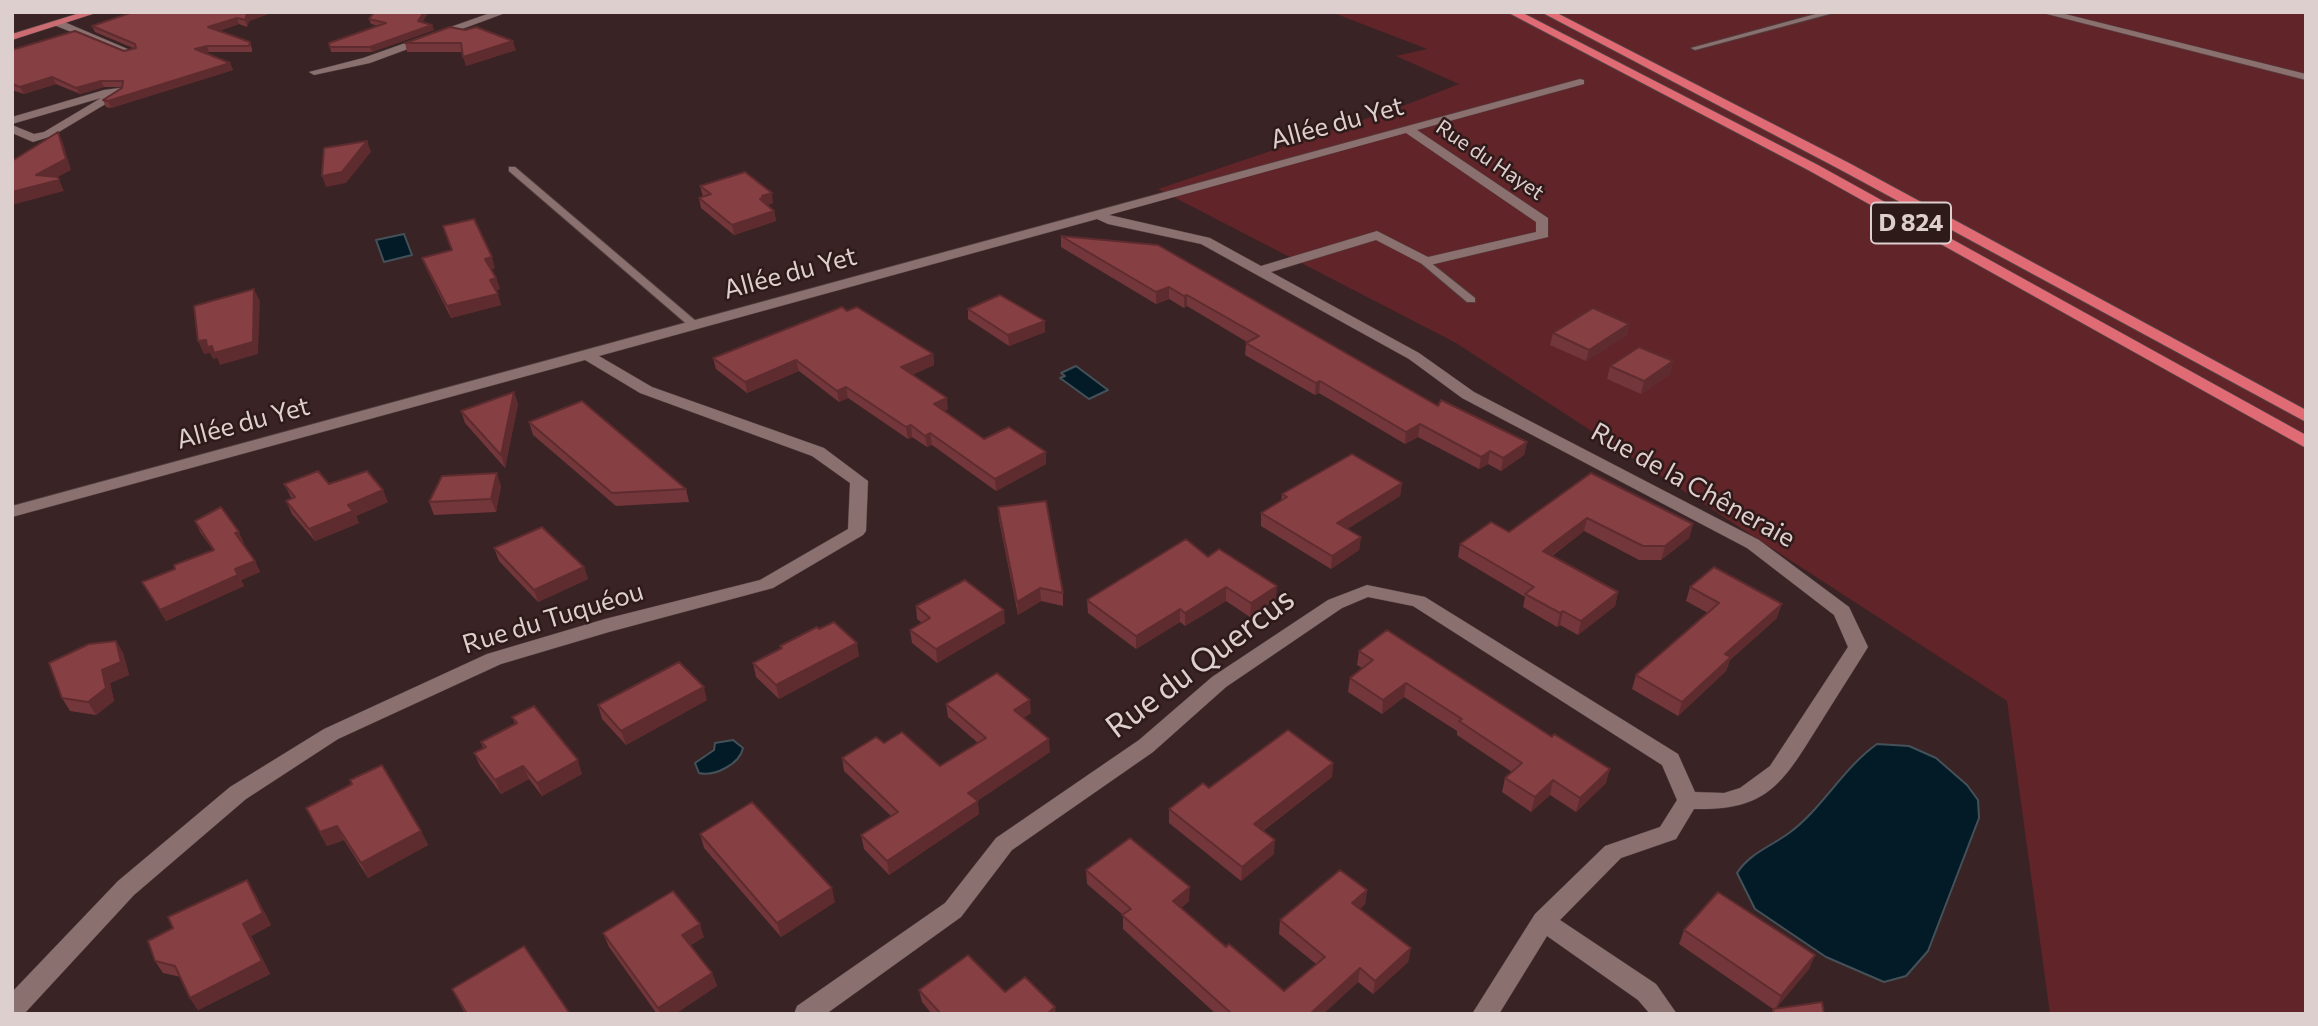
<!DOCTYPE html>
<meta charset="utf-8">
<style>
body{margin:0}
#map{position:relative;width:2318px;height:1026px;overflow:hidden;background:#392324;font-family:Commissioner,sans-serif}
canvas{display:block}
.frame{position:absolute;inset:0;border:14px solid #decfcf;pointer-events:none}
</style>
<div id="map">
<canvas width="2318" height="1026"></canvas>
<div class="frame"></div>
</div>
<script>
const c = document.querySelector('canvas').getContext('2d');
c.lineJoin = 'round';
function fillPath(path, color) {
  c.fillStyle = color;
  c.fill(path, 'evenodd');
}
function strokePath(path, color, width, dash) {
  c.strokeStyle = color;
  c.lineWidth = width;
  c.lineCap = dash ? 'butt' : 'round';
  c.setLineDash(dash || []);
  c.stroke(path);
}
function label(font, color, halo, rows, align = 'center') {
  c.font = font + ' Commissioner,sans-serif';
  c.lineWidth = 5;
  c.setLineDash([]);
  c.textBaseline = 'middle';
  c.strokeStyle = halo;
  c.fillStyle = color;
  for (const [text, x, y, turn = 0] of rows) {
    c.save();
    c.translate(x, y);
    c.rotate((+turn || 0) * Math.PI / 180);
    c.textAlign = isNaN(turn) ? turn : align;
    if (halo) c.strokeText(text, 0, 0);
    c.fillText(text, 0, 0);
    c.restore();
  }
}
const green = new Path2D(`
 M1331 12H2306V1014H2050L2007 701 1456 343 1158 189 1395 109 1459 84 1396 56 1427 49Z`);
const water = new Path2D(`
 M404 234 412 255 384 262 376 240Z
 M1076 366 1108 390 1089 399 1060 378 1065 376 1061 373Z
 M733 740 743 748C740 764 714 777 699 773L695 763 714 750 715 743Z
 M1877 744 1909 746 1936 758 1967 785 1978 800 1979 818 1928 951 1906 976 1884 982 1826 957 1755 909 1737 873C1750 853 1770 847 1789 833 1823 808 1842 769 1877 744Z`);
const service = new Path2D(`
 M1823 12H1837L1695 50 1691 48Z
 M509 167H515L697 322V326H689L509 171Z
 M1426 259 1475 298V302H1467L1422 264 1421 262Z`);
const minor = new Path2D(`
 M493 12H508L370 63 314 75 309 72 363 58Z
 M2039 12H2057L2306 74V80Z
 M54 21H62L137 53 128 55 54 25Z
 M1580 79 1584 80V84L1417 130 1548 218V237L1426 266 1376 240 1271 272 1419 353 1474 392 1759 540 1849 607 1868 647C1852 673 1835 699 1819 725 1783 782 1769 811 1694 809L1676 839 1621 858 1560 920 1656 984 1677 1014H1650L1638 1000 1547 936 1499 1014H1472L1535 914 1605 846 1660 827 1677 800 1662 765 1413 606 1368 597 1342 608 1226 687 1153 752 1012 850 961 917 826 1014H794L797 1006 945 903 996 838 1139 740 1212 677 1328 600 1367 585 1425 597 1678 754 1695 792 1724 793 1740 788 1770 766 1848 647 1834 615 1747 548 1462 398 1409 359 1201 244 1108 224 1097 219 599 356 652 387 824 448 868 481 866 531 863 535 773 588 609 632 501 664 338 739 246 799 134 895 24 1014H12V992L118 881 230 787 324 729 487 654 605 619 760 580 848 529 850 483 812 456 640 393 585 360 12 517V506ZM1406 133 1536 222V232L1428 257 1377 231 1261 266 1210 238 1109 215Z
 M120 88 124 89V93L52 136 33 142 12 133V125L34 134 44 132 101 98 12 124V117L104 90Z`);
const primary = new Path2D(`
 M83 12H99L12 40V34Z`);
const trunk = new Path2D(`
 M1507 12H1521L1818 165 2306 435V448L1808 170Z
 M1541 12H1555L1849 163 2306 410V422L1839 169Z`);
const wall = new Path2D(`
 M274 12 249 21 247 27 239 24 219 31 250 42 252 49V52H209L205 53 230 63 233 70 111 108 106 107 103 100 122 87H104L80 94 56 84 24 94 12 90V50L124 51 133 48 95 32 92 26Z
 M369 19 422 22 434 30 372 52H331L330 47 379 26 371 24Z
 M450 27 516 50 466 66 462 52H407L405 43Z
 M700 186 773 203 767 205 774 211 776 221 734 235 701 208 699 198 703 197Z
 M1061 236 1438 406 1527 442 1524 455 1501 471 1488 464 1479 469 1418 437 1405 444 1319 393 1315 395 1245 355 1246 343 1247 342 1187 306 1184 308 1169 299 1156 304 1061 247Z
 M422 258 495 268 491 269 496 278 500 289 496 290 501 305 451 318 426 268Z
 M968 309 1045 332 1009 346 968 319Z
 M847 311 933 354 934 365 912 375 948 409 944 411 984 439 1046 452V464L996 491 932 445 927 447 912 437 908 439 848 398 839 402 799 371 747 393 716 369 713 358Z
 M1629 324 1627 335 1586 361 1550 345 1553 333Z
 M1673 361 1670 374 1641 394 1607 379 1610 366Z
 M514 392 518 404 505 468 465 423 461 411Z
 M529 422 686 489 689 502 616 506 533 435Z
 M1591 473 1693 524 1689 538 1661 560H1639L1584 531 1552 556 1618 592 1615 606 1578 635 1560 625 1557 627 1523 607 1525 597 1458 557 1460 544 1509 532Z
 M1402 483 1400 496 1347 529 1361 537 1359 550 1331 569 1261 526V513L1281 501 1282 494Z
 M284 484 388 502 356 516 359 523 315 541 292 514 286 501 292 499Z
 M501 486 496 512 434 515 429 502Z
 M998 507 1063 593V606L1041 601 1018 615 999 520Z
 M195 521 244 543 242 544 255 561 260 572 241 580 244 586 166 621 149 593 175 569 213 550 200 532Z
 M494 548 584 567 588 579 538 602 499 561Z
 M1208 557 1276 599 1250 617 1226 601 1185 626 1180 622 1136 649 1088 613 1087 600Z
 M1690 587 1777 618 1730 660 1726 671 1678 716 1632 689 1636 675 1708 613 1686 601Z
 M916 606 1005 623 937 663 912 643 910 630 922 623 917 619Z
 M819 629 859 656 779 699 756 677 753 663 780 649V646Z
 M116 641 123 653 129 675 110 683 114 701 96 715 70 711 62 698Z
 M1359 651 1606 783 1576 812 1550 795 1531 812 1502 792 1505 778 1512 772 1457 735V731L1404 697 1382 714 1348 692 1350 678 1362 668 1357 665Z
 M707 700 626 745 602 719 598 705Z
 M946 704 1031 713 1023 718 1050 752 977 801 979 814 889 875 864 849 861 835 891 816 844 771 842 758 884 743 940 766 978 743 948 717Z
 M512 717 582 774 542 796 529 779 501 794 480 766 474 753 483 748 481 742 515 724Z
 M1333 763 1332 777 1263 831 1274 854 1241 881 1169 823V809Z
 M352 784 421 831 428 845 368 878 344 840 327 846 306 808Z
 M700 834 835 902 781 937 704 848Z
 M1086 870 1189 901 1181 908 1226 947 1284 991 1316 964 1279 934 1280 920 1367 890 1365 904 1360 909 1411 948 1408 962 1373 994 1358 982 1323 1014H1216L1123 929V915L1087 884Z
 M254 892 271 925 251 936 270 974 198 1010 190 998 181 977 163 973 155 961Z
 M1684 930 1815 955 1809 969 1776 1008 1824 1014H1771L1773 1009 1679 944Z
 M603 933 704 937 691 945 712 973 717 986 675 1014H657L609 947Z
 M452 989 570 1014H465Z
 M919 990 1005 992 1056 1014H932L922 1002Z`);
const shadedWall = new Path2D(`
 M253 12H274L249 21 247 27 245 20 247 14Z
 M424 12H429L420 26 418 21Z
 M237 18 239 24 211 34 208 27Z
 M432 25 434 30 372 52 370 47Z
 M513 41 516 50 466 66 463 57Z
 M207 46 209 52 198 56 195 49Z
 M230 63 233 70 111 108 108 101Z
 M52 77 56 84 24 94 20 87Z
 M101 81 104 87 80 94 76 88Z
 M58 132 63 143 71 170 48 182 58 177 64 191 12 205V192L36 175Z
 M367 141 371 152 346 183 326 187 322 176Z
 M772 193 773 203 765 206 760 199 762 196Z
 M774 211 776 221 734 235 732 225Z
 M492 257 495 268 488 270 485 259Z
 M496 278 500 289 493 291 490 280Z
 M1169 287V299L1156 304V292Z
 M254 289 260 301 258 354 220 365 217 358 213 359 210 353 204 354 198 341Z
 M498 294 501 305 451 318 447 306Z
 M1187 295V306L1184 308V296Z
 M1045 321V332L1009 346 1008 335Z
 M1629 324 1627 335 1586 361 1589 350Z
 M933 354 934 365 903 379 901 367Z
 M796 360 799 371 747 393 745 382Z
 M1673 361 1670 374 1641 394 1644 381Z
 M1320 381 1319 393 1315 395 1316 383Z
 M846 387 848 398 839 402 837 391Z
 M514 392 518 404 505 468 501 455Z
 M947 398 948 409 935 415 934 404Z
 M1420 424 1418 437 1405 444 1406 432Z
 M911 425 912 437 908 439 906 427Z
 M930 433 932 445 927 447 925 436Z
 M1527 442 1524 455 1501 471 1503 458Z
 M1490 451 1488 464 1479 469 1481 457Z
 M1046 452V464L996 491 995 479Z
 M497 473 501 486 496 512 491 499Z
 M1402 483 1400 496 1336 536 1337 523Z
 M383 490 388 502 356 516 359 523 315 541 309 529 348 505Z
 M1587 518 1584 531 1540 564 1543 551Z
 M1693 524 1689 538 1661 560 1665 546Z
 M239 532 244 543 241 544 235 533Z
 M1361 537 1359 550 1331 569 1332 556Z
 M255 561 260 572 241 580 235 569Z
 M584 567 588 579 538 602 534 590Z
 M238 575 244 586 166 621 160 610Z
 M1277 586 1276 599 1250 617 1251 603Z
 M1226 587V601L1185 626V613Z
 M1040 588 1041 601 1018 615 1017 602Z
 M1618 592 1615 606 1578 635 1581 621Z
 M1782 604 1777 618 1730 660 1726 671 1678 716 1682 702 1725 654Z
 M1180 609V622L1136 649V636Z
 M1004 610 1005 623 937 663 936 649Z
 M1563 611 1560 625 1557 627 1560 613Z
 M116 641 123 653 129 675 110 683 114 701 96 715 88 702Z
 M857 643 859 656 779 699 776 685Z
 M1406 683 1404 697 1382 714 1383 700Z
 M704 687 707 700 626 745 621 731Z
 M1030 700 1031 713 1015 723 1014 710Z
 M1049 739 1050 752 970 806 968 793Z
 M578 760 582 774 542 796 537 783Z
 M1333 763 1332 777 1253 838 1254 824Z
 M523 766 529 779 501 794 495 780Z
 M1610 769 1606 783 1576 812 1580 798Z
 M1553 780 1550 795 1531 812 1535 797Z
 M978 801 979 814 889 875 887 861Z
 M337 826 344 840 327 846 320 832Z
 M421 831 428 845 368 878 361 863Z
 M1275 840 1274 854 1241 881 1242 867Z
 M247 880 271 925 251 936 270 974 198 1010 190 998 243 924Z
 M1190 887 1189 901 1173 914V901Z
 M832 888 835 902 781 937 777 923Z
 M1367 890 1365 904 1351 917 1352 903Z
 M700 924 704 937 686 948 682 935Z
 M1411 948 1408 962 1373 994 1375 981Z
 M1815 955 1809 969 1775 1010 1781 996Z
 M1360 968 1358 982 1323 1014H1310Z
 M712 973 717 986 675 1014H660L658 1008Z
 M1055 1007 1056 1014H1047Z`);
const building = new Path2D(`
 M133 12H253L247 14 245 20 237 18 208 27 250 42 249 46H207L195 49 230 63 108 101 103 100 122 88 123 81H101L76 88 52 77 20 87 12 84V50L75 31 124 51 136 48 135 44 92 26Z
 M374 12H424L418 21 432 25 370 47H330L329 43 386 23 369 19Z
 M450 27 465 30 476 27 513 41 463 57 461 43H405Z
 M58 132 66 159 36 175 58 177 59 180 12 192V161Z
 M367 141 342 172 322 176 324 148Z
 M745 172 772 193 762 196 764 198 760 199 774 211 732 225 699 198 711 194 700 186Z
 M474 219 492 257 485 259 496 278 490 280 498 294 447 306 422 258 452 250 443 226Z
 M1061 236 1158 245 1438 406 1441 400 1527 442 1503 458 1490 451 1481 457 1420 424 1406 432 1320 381 1316 383 1246 343 1259 336 1187 295 1184 296 1169 287 1156 292Z
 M254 289 253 342 214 353 212 346 207 347 206 340 198 341 194 306Z
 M1000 295 1045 321 1008 335 968 309Z
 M842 307 847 311 857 307 933 354 901 367 947 398 934 404 984 439 1009 427 1046 452 995 479 930 433 925 436 911 425 906 427 846 387 837 391 796 360 745 382 713 358Z
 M1593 308 1629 324 1589 350 1553 333Z
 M1639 347 1673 361 1644 381 1610 366Z
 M514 392 501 455 461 411Z
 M582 401 686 489 612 493 529 422Z
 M1352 454 1402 483 1337 523 1361 537 1332 556 1261 513 1287 497 1282 494Z
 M318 471 329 484 367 471 383 490 348 505 353 511 309 529 286 501 295 497 284 484Z
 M497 473 491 499 429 502 442 476Z
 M1591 473 1693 524 1665 546H1643L1587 518 1543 551 1618 592 1581 621 1563 611 1560 613 1525 594 1534 587 1460 544 1491 522 1509 532Z
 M1046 501 1063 593 1040 588 1017 602 998 507Z
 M221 507 239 532 235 533 255 561 235 569 238 575 160 610 142 582 175 569 174 565 214 550 195 521Z
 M542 527 584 567 534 590 494 548Z
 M1186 539 1208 557 1219 549 1277 586 1251 603 1226 587 1185 613 1180 609 1136 636 1087 600Z
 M1714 567 1782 604 1725 654 1731 657 1682 702 1636 675 1719 603 1690 587Z
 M965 580 1004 610 936 649 910 630 930 618 916 606Z
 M834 622 857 643 776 685 753 663 782 648 780 646 817 627 819 629Z
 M1387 630 1552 737 1554 734 1610 769 1580 798 1553 780 1535 797 1505 778 1522 763 1459 721 1462 719 1406 683 1383 700 1350 678 1373 660 1359 651Z
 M116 641 121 662 102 670 106 688 88 702 62 698 49 663 89 644Z
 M679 662 704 687 621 731 598 705Z
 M997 673 1030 700 1014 710 1049 739 968 793 978 801 887 861 861 835 898 812 842 758 876 737 884 743 902 732 940 766 986 738 946 704Z
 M534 706 578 760 537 783 523 766 495 780 474 753 486 747 481 742 517 723 512 717Z
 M1288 730 1333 763 1254 824 1275 840 1242 867 1169 809 1203 783 1209 788Z
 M382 765 421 831 361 863 337 826 320 832 306 808 352 784 350 780Z
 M752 802 832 888 777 923 700 834Z
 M1130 838 1190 887 1173 901 1226 947 1229 944 1284 991 1325 957 1280 920 1340 870 1367 890 1352 903 1411 948 1375 981 1360 968 1310 1014H1232L1122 915 1131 909 1086 870Z
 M247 880 263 913 243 924 262 961 190 998 175 966 155 961 148 941 173 928 168 917Z
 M673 891 700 924 682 935 712 973 658 1008 603 933Z
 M1718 892 1815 955 1781 996 1684 930Z
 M524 946 570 1014H467L452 989Z
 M968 955 1005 992 1025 977 1055 1007 1047 1014H941L919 990Z
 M1822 1002 1824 1014H1774L1773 1009Z`);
const farStreetnames = [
 ["Rue du Hayet",1490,160,34]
];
const shields = [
 [1911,223,80]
];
const shieldNames = [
 ["D 824",1911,223]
];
const streetNames = [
 ["Allée du Yet",1337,123,-15],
 ["Allée du Yet",790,273,-15],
 ["Allée du Yet",243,423,-15],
 ["Rue de la Chêneraie",1693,485,29],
 ["Rue du Tuquéou",553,618,-17]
];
const nearStreetnames = [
 ["Rue du Quercus",1200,663,-37]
];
fillPath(green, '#602429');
fillPath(water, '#021b26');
strokePath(water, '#445159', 2);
strokePath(service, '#513f3f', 2);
strokePath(minor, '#513f3f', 1);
strokePath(primary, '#513f3f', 1);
strokePath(trunk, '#513f3f', 2);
fillPath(service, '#8b7070');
fillPath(minor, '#8b7070');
fillPath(primary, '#cb6c73');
fillPath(trunk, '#e06b74');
fillPath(wall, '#73363a');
fillPath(shadedWall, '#5e2c2f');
fillPath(building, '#863f43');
strokePath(building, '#5e2c2f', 2);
label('21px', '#decfcf', '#2f1a1a', farStreetnames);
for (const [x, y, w] of shields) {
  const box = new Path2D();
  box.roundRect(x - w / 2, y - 20.5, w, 41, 5);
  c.fillStyle = '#2f1a1a';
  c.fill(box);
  strokePath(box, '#decfcf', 2);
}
label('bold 24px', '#decfcf', null, shieldNames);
label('26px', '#decfcf', '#2f1a1a', streetNames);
label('32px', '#decfcf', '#2f1a1a', nearStreetnames);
</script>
